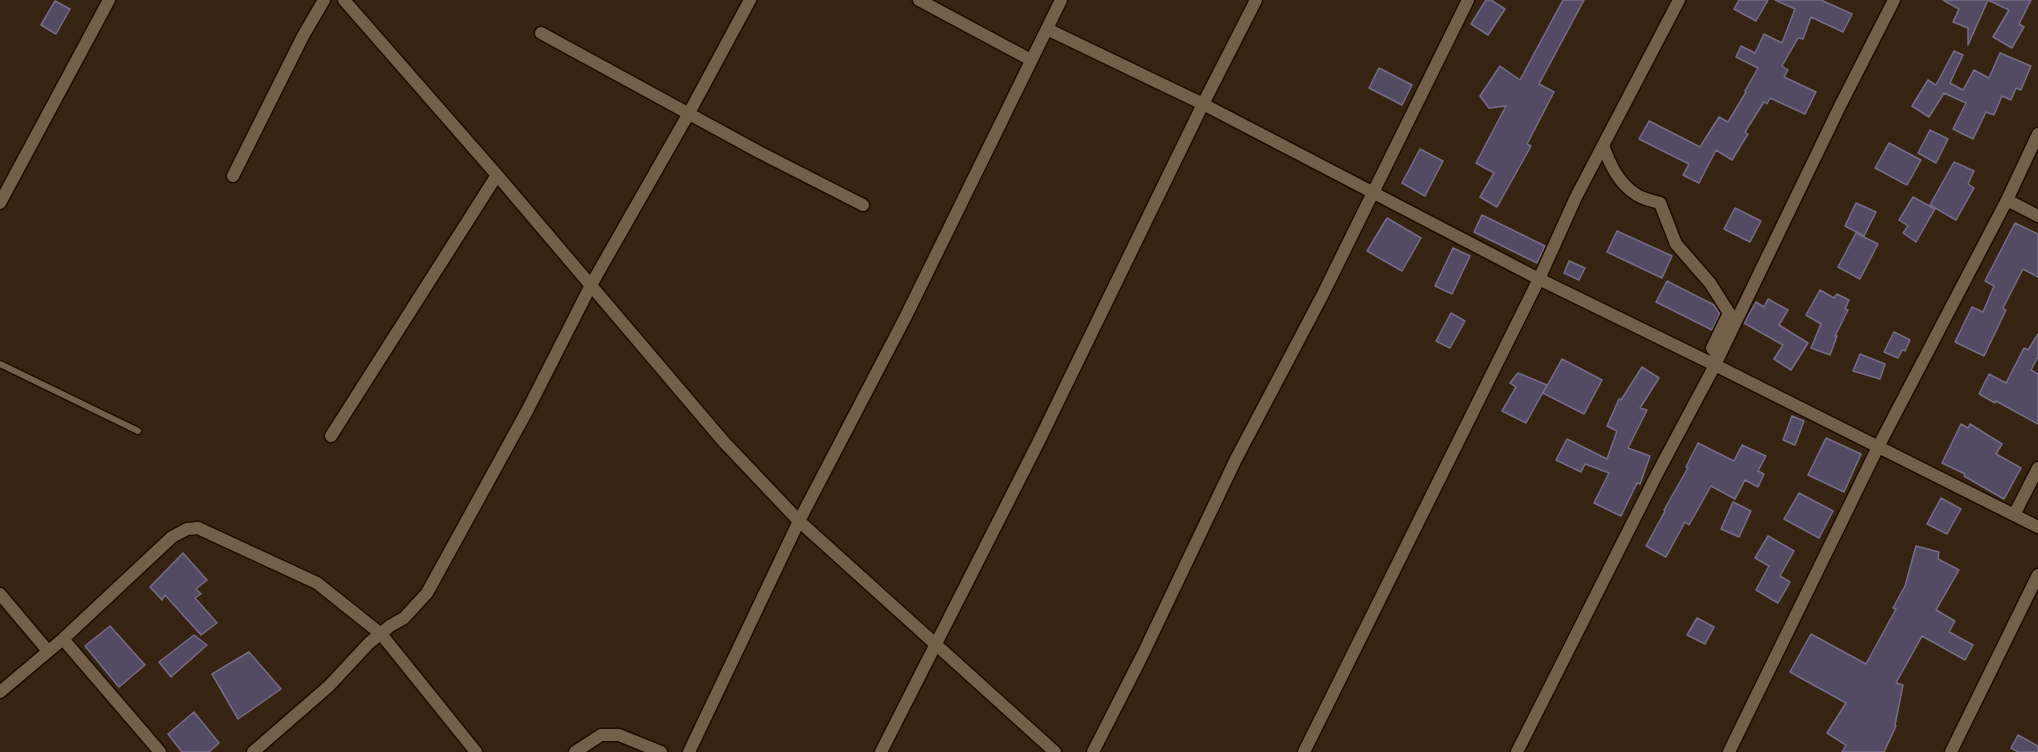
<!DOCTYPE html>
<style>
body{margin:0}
canvas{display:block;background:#362311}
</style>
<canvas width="2038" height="752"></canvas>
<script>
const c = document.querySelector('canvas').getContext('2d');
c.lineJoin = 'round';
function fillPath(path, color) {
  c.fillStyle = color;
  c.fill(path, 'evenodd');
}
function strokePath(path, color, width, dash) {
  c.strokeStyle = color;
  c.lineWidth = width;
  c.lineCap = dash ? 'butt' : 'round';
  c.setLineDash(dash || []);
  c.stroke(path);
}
const building = new Path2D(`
 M1486 0H1491L1505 9 1488 35 1471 24Z
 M1563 0H1584L1539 84 1554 92 1527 144 1531 146 1497 207 1480 197 1494 173 1476 163 1506 106 1489 108 1480 96 1500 66 1520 80Z
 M1739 0H1768L1756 21 1734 9Z
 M1775 0H1821L1852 14 1843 32 1811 17 1803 39 1798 38 1782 66 1788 70 1784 77 1816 92 1805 114 1770 98 1767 104 1764 102 1745 132 1748 134 1732 160 1716 150 1699 183 1683 175 1689 164 1639 139 1649 121 1700 147 1719 117 1728 122 1746 92 1745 91 1758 68 1736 57 1741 46 1755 53 1764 34 1782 43 1795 9Z
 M1943 0H1988L1968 45V28L1953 22 1959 9Z
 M1988 0H2031L2019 24 2024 27 2012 48 1993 37 2009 10Z
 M55 1 70 9 56 34 41 25Z
 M1954 51 1963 55 1950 83 1963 90 1974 70 1989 78 2000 53 2031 66 2021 90 2016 88 2011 100 2002 96 1994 115 1986 112 1973 139 1953 129 1966 103 1944 93 1929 117 1912 106 1928 80 1936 85Z
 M1379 68 1412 85 1402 105 1369 88Z
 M1930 130 1948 139 1936 163 1918 153Z
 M1889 143 1921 160 1907 185 1875 168Z
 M1420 149 1443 161 1425 196 1402 183Z
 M1954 162 1974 171 1968 184 1974 188 1956 220 1930 205Z
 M1913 197 1935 209 1916 242 1903 233 1908 226 1899 220Z
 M1856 203 1876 212 1864 236 1845 226Z
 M1735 208 1761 221 1750 242 1724 229Z
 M1482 215 1545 246 1537 263 1474 232Z
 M1387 218 1421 238 1402 271 1367 251Z
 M2015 223 2038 234V277L2023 269 2003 308 2006 310 1984 356 1955 342 1972 307 1983 312 1994 286 1985 281Z
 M1617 231 1672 256 1662 278 1607 252Z
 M1856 233 1878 244 1860 279 1838 267Z
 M1453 248 1470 256 1452 294 1435 286Z
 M1569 261 1585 268 1579 280 1564 273Z
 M1667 281 1714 305 1720 314 1712 330 1656 302Z
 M1820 290 1834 298 1837 294 1849 300 1845 309 1848 310 1835 336H1837L1830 355 1811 348 1821 324 1806 315Z
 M1768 299 1788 310 1779 325 1808 343 1791 370 1774 359 1783 345 1744 323 1756 302 1764 307Z
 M1451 313 1465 321 1450 348 1436 341Z
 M1894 332 1910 340 1905 351 1902 350 1898 358 1884 352Z
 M2038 334V357L2031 370 2038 374V424L1996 401 1995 403 1979 394 1989 374 2006 383 2024 348 2028 350Z
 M1860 354 1885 364 1880 379 1853 371Z
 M1562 359 1602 380 1584 414 1543 393Z
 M1642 367 1659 378 1640 408 1647 410 1628 448 1650 456 1640 484 1637 483 1621 516 1594 503 1609 473 1585 464 1581 472 1556 460 1567 439 1607 459 1617 431 1607 426 1619 399 1621 400Z
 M1518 373 1547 385 1526 423 1502 411 1516 387 1510 383Z
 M1792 416 1804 421 1795 445 1783 440Z
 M1961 424 1968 428 1970 424 2002 444 1996 454 2021 468 2004 499 1964 476 1965 474 1942 463Z
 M1826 438 1861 454 1844 492 1808 475Z
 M1698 443 1734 461 1742 445 1766 456 1758 471 1764 474 1758 487 1745 480 1735 499 1711 486 1689 525 1685 522 1666 557 1646 546 1665 511 1664 510 1688 468 1686 467Z
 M1799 493 1833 511 1819 538 1784 519Z
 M1941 498 1961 509 1947 534 1927 524Z
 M1733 502 1751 511 1739 537 1721 529Z
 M1768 536 1794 551 1780 576 1790 582 1778 603 1756 590 1769 566 1755 558Z
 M1916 546 1939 552 1938 559 1959 570 1936 610 1955 621 1949 632 1973 645 1965 660 1922 636 1896 683 1903 685 1895 725 1896 726 1884 752H1842L1846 745 1827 733 1846 703 1790 672 1811 634 1866 664 1896 609 1893 608 1905 586Z
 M183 553 207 580 196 589 201 594 195 598 217 623 201 635 165 595 162 600 150 587Z
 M1697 618 1714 627 1705 644 1687 635Z
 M110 626 145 665 119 687 85 646Z
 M194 635 207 645 171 677 159 662Z
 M249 652 281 689 238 719 212 674Z
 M194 712 219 743 209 752H182L168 734Z
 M2018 735 2038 746V752H2018L2011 748Z`);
const service = new Path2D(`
 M0 364 138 431`);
const minor = new Path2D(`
 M344 0 497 175 724 442 799 521 1055 752
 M919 0 1031 60
 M1047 29 1203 104 1539 279 1715 365 2038 527
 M541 33 759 152 863 205
 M1603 145C1610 165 1619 184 1637 195 1643 199 1653 201 1660 203L1676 244 1710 283 1729 313 1712 348 1719 357
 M233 176 303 36 324 0
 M2007 200 2038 216
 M0 203 109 0
 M331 436 497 175
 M2014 515 2038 468
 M0 594 48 651
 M63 639 160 752
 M0 692 63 639 172 537 187 529 198 528 317 583 381 634 476 752
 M253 752 329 686 369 643 390 626 404 618 427 593 527 411 591 285 689 113 750 0
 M575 752 601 735H619L661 752
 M689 752 799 521 905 318 1061 0
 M881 752 1038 443 1203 104 1256 0
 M1093 752 1142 656 1236 459 1323 294 1468 0
 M1304 752 1539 279 1576 197 1679 0
 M1517 752 1658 472 1715 365 1840 106 1894 0
 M1729 752 1878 447 2007 200 2038 134
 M1951 752 2038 575`);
fillPath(building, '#534b64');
strokePath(building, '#756d87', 1.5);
strokePath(service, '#1d0c00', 9);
strokePath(minor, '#1d0c00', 15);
strokePath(service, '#745f4b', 6);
strokePath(minor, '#745f4b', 12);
</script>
